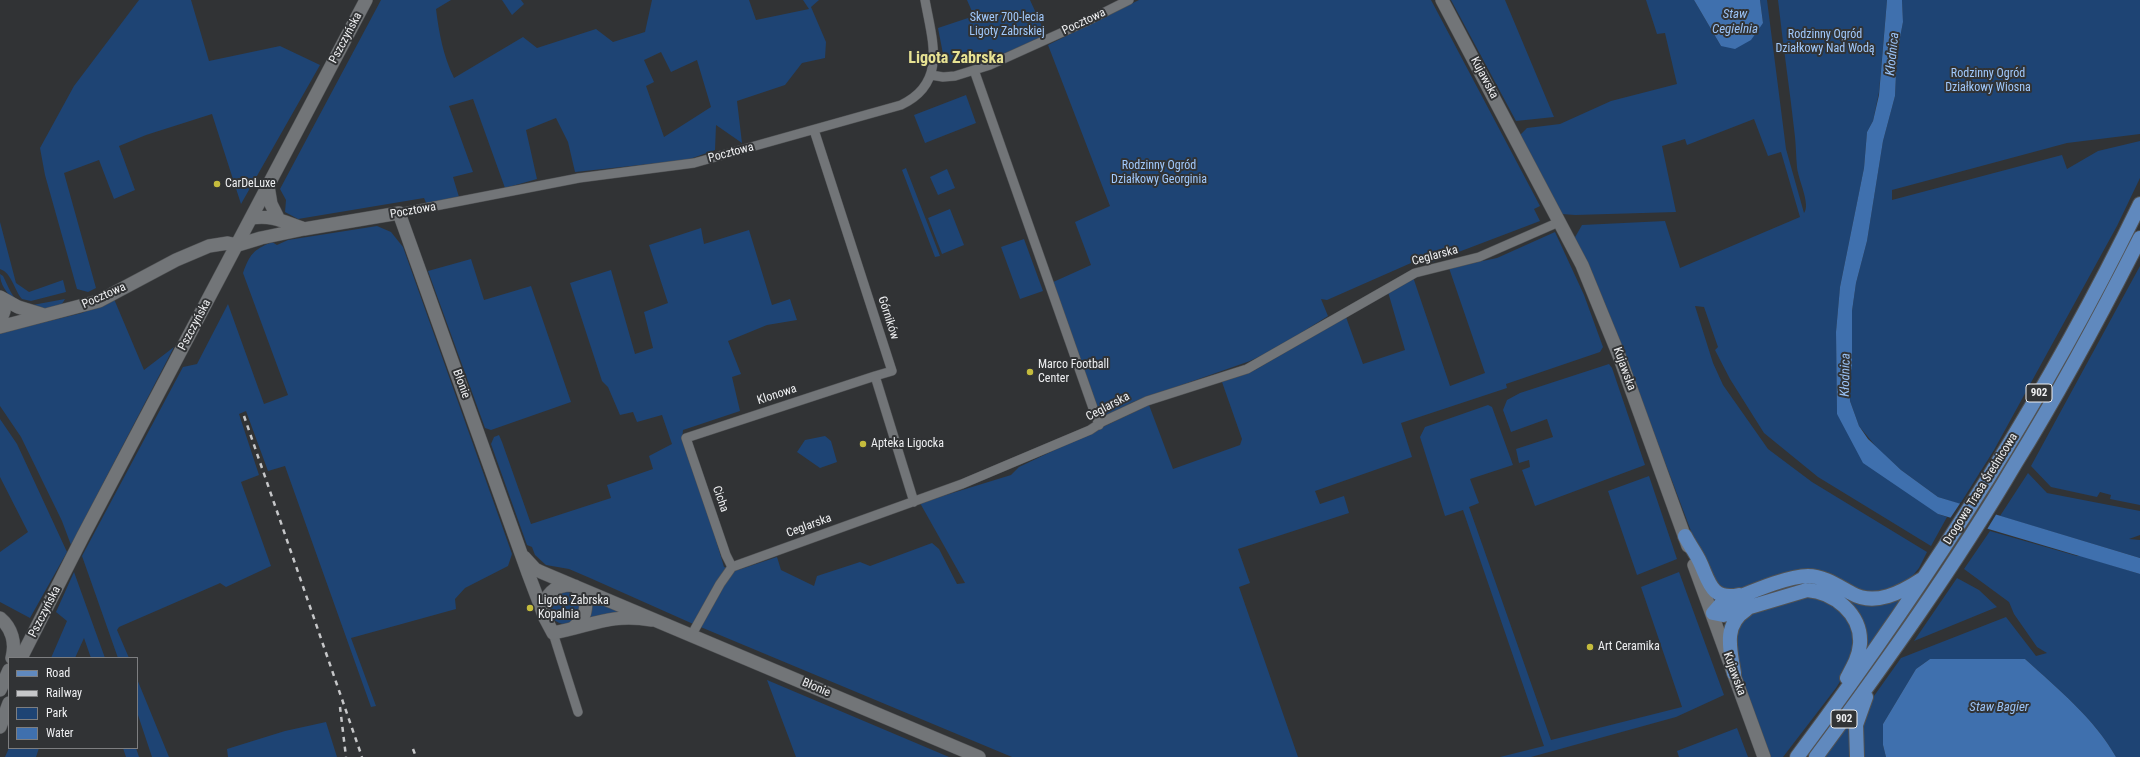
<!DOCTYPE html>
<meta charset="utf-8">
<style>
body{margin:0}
#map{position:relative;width:2140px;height:757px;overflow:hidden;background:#313335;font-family:"Roboto Condensed",sans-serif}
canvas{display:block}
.legend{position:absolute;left:8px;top:657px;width:130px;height:92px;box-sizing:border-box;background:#313335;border:1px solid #7d7e80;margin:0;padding:5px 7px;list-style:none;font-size:12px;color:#eeeff1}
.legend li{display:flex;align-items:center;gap:8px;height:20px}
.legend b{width:20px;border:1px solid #7d7e80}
</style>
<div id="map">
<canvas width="2140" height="757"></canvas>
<ul class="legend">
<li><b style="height:5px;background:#6089be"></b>Road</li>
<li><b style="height:5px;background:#c6c7c9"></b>Railway</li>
<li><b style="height:11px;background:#1e4474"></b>Park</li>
<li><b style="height:11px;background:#3f70ae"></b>Water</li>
</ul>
</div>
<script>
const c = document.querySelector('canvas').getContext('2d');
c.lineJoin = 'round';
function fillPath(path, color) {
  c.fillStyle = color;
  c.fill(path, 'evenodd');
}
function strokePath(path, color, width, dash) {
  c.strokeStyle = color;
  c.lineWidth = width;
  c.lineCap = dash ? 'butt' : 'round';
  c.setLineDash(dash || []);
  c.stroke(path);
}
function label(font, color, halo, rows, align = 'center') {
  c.font = font + ' "Roboto Condensed",sans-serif';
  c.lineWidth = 4;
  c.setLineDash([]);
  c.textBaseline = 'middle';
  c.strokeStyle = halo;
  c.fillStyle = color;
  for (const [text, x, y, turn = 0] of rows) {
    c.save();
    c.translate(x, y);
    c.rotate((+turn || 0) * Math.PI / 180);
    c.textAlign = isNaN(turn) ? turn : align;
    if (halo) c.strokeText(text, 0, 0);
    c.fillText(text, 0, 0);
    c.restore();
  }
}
const green = new Path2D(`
 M139 0H191L209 61 280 46 320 65 241 204 212 114 146 135 119 146 135 190 114 199 99 160 64 173 96 288 88 292 77 289 45 175 40 148 74 86Z
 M381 0H451L436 9C439 33 443 55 454 78L523 37 537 48 596 29 613 42 645 32 652 0H749L756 20 809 9 803 0H819L811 7 826 42 825 58 802 63 785 85 737 101 742 143 716 125 715 150 687 160 575 172 568 142 556 118 526 130 537 179 505 188 473 99 449 106 473 172 453 177 459 197 427 205 424 198 298 219 285 212 286 200 280 189ZM661 52 671 72 697 60 711 107 664 137 646 86 654 82 644 60Z
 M502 0H521L524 4 512 15Z
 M967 0H1030L1046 35 994 59 993 56C976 61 960 69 944 59L938 28 974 16Z
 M1139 0H1431L1540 206 1534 209 1540 221 1427 264 1425 260 1411 263 1327 300 1321 299 1328 316 1277 348 1250 361 1133 402 1101 419 1051 283 1091 265 1075 222 1110 206 1048 45Z
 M1451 0H1505L1554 117 1516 121Z
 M1646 0H1694L1721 46 1763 23 1760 0H1767L1786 149 1804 213C1811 205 1798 179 1797 167 1796 157 1796 147 1795 137 1790 91 1783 46 1778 0H1887L1879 92 1873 121 1867 132 1864 168 1840 287 1836 332 1837 414 1938 514 1947 517 1931 546 1818 477 1764 433 1730 379 1715 350 1718 347 1704 307 1695 306 1713 363 1723 385 1768 449 1812 482 1927 552 1919 568 1910 579 1898 588 1869 595 1818 574 1735 593 1711 584 1606 306 1574 239 1582 225 1665 221 1680 268 1800 217 1781 152 1768 156 1754 119 1687 145 1685 139 1662 146 1676 212 1575 215 1562 214 1520 135 1527 128 1560 124 1611 101 1677 84 1665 33 1657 34Z
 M1902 0H2140V134L2067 143 1892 190V200L2062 155 2067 169 2098 151 2140 141V178L2117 226 1994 450 1960 504 1938 497 1901 470 1877 448 1859 426 1850 401 1852 311 1856 283 1867 241 1883 141 1895 96 1897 53 1903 22Z
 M966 95 976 123 925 143 914 115Z
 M906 168 940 256 935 257 902 170Z
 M947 169 955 188 938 195 930 177Z
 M950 209 964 245 942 254 928 218Z
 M0 222 16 283 29 292 63 280 66 292 31 301 22 299C14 290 12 273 0 269Z
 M377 226 391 232 403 247 512 554 508 566 465 588 455 599 456 609 351 638 376 706 371 707 285 466 268 471 246 411 239 414 259 475 241 482 271 566 226 587 220 583 218 584 119 627 117 630 129 658H118L82 556 183 367 197 364 228 304 264 404 288 395 243 273C250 254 253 250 272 242L277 245 288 240Z
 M701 228 704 244 749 230 772 305 790 299 797 320 767 325 728 341 741 374 732 377 740 411 683 430 682 440 708 513 724 567 738 570 777 557 781 570 814 586 817 576 860 562 870 566 932 543 939 549 957 584 965 583 920 503 1011 475 1019 467 1149 405 1173 469 1240 445 1242 439 1222 382 1255 370 1346 317 1363 364 1405 350 1388 292 1413 277 1450 386 1485 373 1449 268 1497 258 1555 232 1584 295 1603 347 1600 352 1506 384 1507 388 1401 423 1412 457 1315 491 1320 504 1344 496 1349 513 1238 549 1250 583 1239 587 1298 757H1012L691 623 590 578 569 569 546 565 535 555 532 547 527 545 491 444 494 437 499 435 502 442 531 524 611 498 607 485 653 469 649 456 672 444 662 415 637 422 633 412 620 415 608 387 602 381 570 283 611 270 635 354 653 348 644 312 668 303 649 245Z
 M1024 239 1043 291 1020 299 1001 247Z
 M471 259 484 300 531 286 571 402 491 430 485 428 428 271Z
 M2140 266V505L2110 499 2111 495 2100 492 2097 497 2051 487 2031 466Z
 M0 274 3 276C9 288 14 303 27 306L65 299C51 328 0 302 0 274Z
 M114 299 144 370 174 347 71 545 62 521 21 437 0 406V333L82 313Z
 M1609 364 1612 368 1645 465 1535 506 1522 470 1530 467 1529 460 1519 463 1516 449 1553 437 1547 419 1511 432 1503 410 1507 400 1520 393Z
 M1488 405 1492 407 1513 465 1470 479 1479 503 1469 507 1551 740 1682 707 1641 587 1679 572 1724 695 1676 717 1531 757H1500L1544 746 1463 510 1445 516 1420 437 1425 427Z
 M0 419 17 444 67 552 30 618 0 602V552L28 532 0 477Z
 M825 436 831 441 837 462 820 468 797 452 805 440Z
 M2028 473 2047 493 2140 511V535L2129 539 2140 540V558L2000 516Z
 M1649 476 1677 559 1637 575 1608 491Z
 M1990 531 2077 556H2082L2140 574V757H2116C2094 718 2058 689 2025 659H1930L1916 669 1883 724V745L1886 757H1862L1859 744 1864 716 1874 696 1901 658 2006 617 2036 656 2047 653 2037 647 2014 614 2009 602 1964 569Z
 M74 572 105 658H91L84 638 75 658H51L67 621 56 612Z
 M1957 578 1979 590 1997 607 1914 641Z
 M1791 583H1819L1852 599 1905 593 1864 657 1863 634 1826 589 1726 611 1721 607Z
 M549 608a16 16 0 1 1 32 0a16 16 0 1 1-32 0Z
 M1807 594 1844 610 1855 635 1849 667 1836 688 1783 757H1770L1743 684 1734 651 1735 627 1747 613Z
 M590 597 625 612 590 618Z
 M137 679 169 757H152L137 712Z
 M767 680 949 757H796Z
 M1852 718V757H1824Z
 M326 722 337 757H228L227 749 285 731Z
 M1737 728 1748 757H1679L1677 751Z
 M9 748H39L36 757H5Z
 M123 748H136L139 757H126Z`);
const water = new Path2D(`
 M1694 0H1760L1763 23 1751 40 1735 49 1721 46Z
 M1887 0H1902L1903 22 1897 53 1895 96 1883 141 1867 241 1856 283 1852 311V365L1849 385 1850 401 1859 426 1868 439 1901 470 1938 497 2140 558V574L1938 514 1863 463 1837 414 1836 332 1840 287 1864 168 1867 132 1873 121 1879 95Z
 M1930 659H2025C2058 689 2094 718 2116 757H1886L1883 745V724L1916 669Z`);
const pier = new Path2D(`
 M1961 502 1997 513 1986 531 1949 520Z`);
const street = new Path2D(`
 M974 70 1099 425
 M931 75 943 77 955 76 990 65 1085 22 1129 0
 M814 130 892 371 875 376 914 502
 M399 213 579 178 694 163 901 105C948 83 932 40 925 0
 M732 567 726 555 686 438 875 376
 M553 633 578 712
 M691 636 720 584 732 567 962 484 1090 430 1102 422 1147 401 1247 369 1415 273 1479 257 1559 222`);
const secondary = new Path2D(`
 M1442 0 1582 265 1618 353 1688 546
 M268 186 271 204 278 218
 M251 218C273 215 282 221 302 228
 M0 297 18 307 44 315
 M0 297 4 311 0 322
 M0 327 99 301 176 260 209 246 228 243 238 245 261 238 304 229 399 213 528 573 545 618 553 633C592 626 609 613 652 620
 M524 557 535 569 541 572 979 757
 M1694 565 1764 757
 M543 612C544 595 554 585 572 585
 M0 618C12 628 16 643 12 658
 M573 628C589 616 590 599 575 586
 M21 658 83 536 366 0
 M0 690 9 670
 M0 727 9 703`);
const primary = new Path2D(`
 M1685 536C1689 544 1695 552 1699 560 1709 580 1710 601 1739 595
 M1713 613 1723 615 1807 590C1834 592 1862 614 1860 644 1859 657 1853 667 1847 678
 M1713 613 1720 605 1729 601C1749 593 1787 576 1808 576 1824 576 1838 586 1851 593 1875 607 1902 592 1922 579
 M1734 673C1730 649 1723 625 1746 610
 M1797 757C1927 583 2045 400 2140 204
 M1816 757C1886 662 1955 566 2015 464 2060 391 2101 315 2140 238
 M1857 757 1856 725 1866 697`);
const rail = new Path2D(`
 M244 416 362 757
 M340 707 346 757
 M413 749 416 757`);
const markers = [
 [217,184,4,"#c5bc3d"],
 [1030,372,4,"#c5bc3d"],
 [863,444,4,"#c5bc3d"],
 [530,608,4,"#c5bc3d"],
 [1590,647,4,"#c5bc3d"]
];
const shields = [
 [2039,393,26],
 [1844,719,26]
];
const shieldNames = [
 ["902",2039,393],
 ["902",1844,719]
];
const parkNames = [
 ["Skwer 700-lecia",1007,18],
 ["Ligoty Zabrskiej",1007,32],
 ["Rodzinny Ogród",1825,35],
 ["Działkowy Nad Wodą",1825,49],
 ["Rodzinny Ogród",1988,74],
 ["Działkowy Wiosna",1988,88],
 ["Rodzinny Ogród",1159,166],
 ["Działkowy Georginia",1159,180]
];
const streetNames = [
 ["Pocztowa",1084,22,-25],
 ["Pszczyńska",346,38,-62],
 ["Kujawska",1484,78,62],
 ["Pocztowa",731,153,-15],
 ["Pocztowa",413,211,-10],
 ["Ceglarska",1435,256,-15],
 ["Pocztowa",104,296,-24],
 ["Górników",888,318,72],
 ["Pszczyńska",195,325,-62],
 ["Kujawska",1624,369,70],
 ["Błonie",461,384,70],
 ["Klonowa",777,395,-18],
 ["Ceglarska",1108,407,-28],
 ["Drogowa Trasa Średnicowa",1981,489,-58],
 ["Cicha",720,499,71],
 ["Ceglarska",809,526,-20],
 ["Pszczyńska",45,612,-63],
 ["Kujawska",1734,674,70],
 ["Błonie",816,688,23]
];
const poiNames = [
 ["CarDeLuxe",225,184],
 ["Marco Football",1038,365],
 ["Center",1038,379],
 ["Apteka Ligocka",871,444],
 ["Ligota Zabrska",538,601],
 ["Kopalnia",538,615],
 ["Art Ceramika",1598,647]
];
const waterNames = [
 ["Staw",1735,15],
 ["Cegielnia",1735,30],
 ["Kłodnica",1893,54,-84],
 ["Kłodnica",1846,375,-89],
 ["Staw Bagier",1999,708]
];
const districtNames = [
 ["Ligota Zabrska",956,59]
];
fillPath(green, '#1e4474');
fillPath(water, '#3f70ae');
fillPath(pier, '#313335');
strokePath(street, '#505254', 10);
strokePath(secondary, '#505254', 14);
strokePath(primary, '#505254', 16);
strokePath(street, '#727578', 9);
strokePath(secondary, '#727578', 13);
strokePath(primary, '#6089be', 14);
strokePath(rail, '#c6c7c9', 2.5, [5, 5]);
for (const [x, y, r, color] of markers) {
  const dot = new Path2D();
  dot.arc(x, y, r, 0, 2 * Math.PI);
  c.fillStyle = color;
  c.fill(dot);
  strokePath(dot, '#313335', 1.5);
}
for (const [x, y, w] of shields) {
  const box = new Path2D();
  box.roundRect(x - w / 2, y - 9, w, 18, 3);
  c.fillStyle = '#313335';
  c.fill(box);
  strokePath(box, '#eeeff1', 1);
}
label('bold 11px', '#eeeff1', null, shieldNames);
label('12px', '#a1c9fc', '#313335', parkNames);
label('12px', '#eeeff1', '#313335', streetNames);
label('12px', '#eeeff1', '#313335', poiNames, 'left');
label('italic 13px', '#9ac2f5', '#313335', waterNames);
label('bold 16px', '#e7e293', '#313335', districtNames);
</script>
